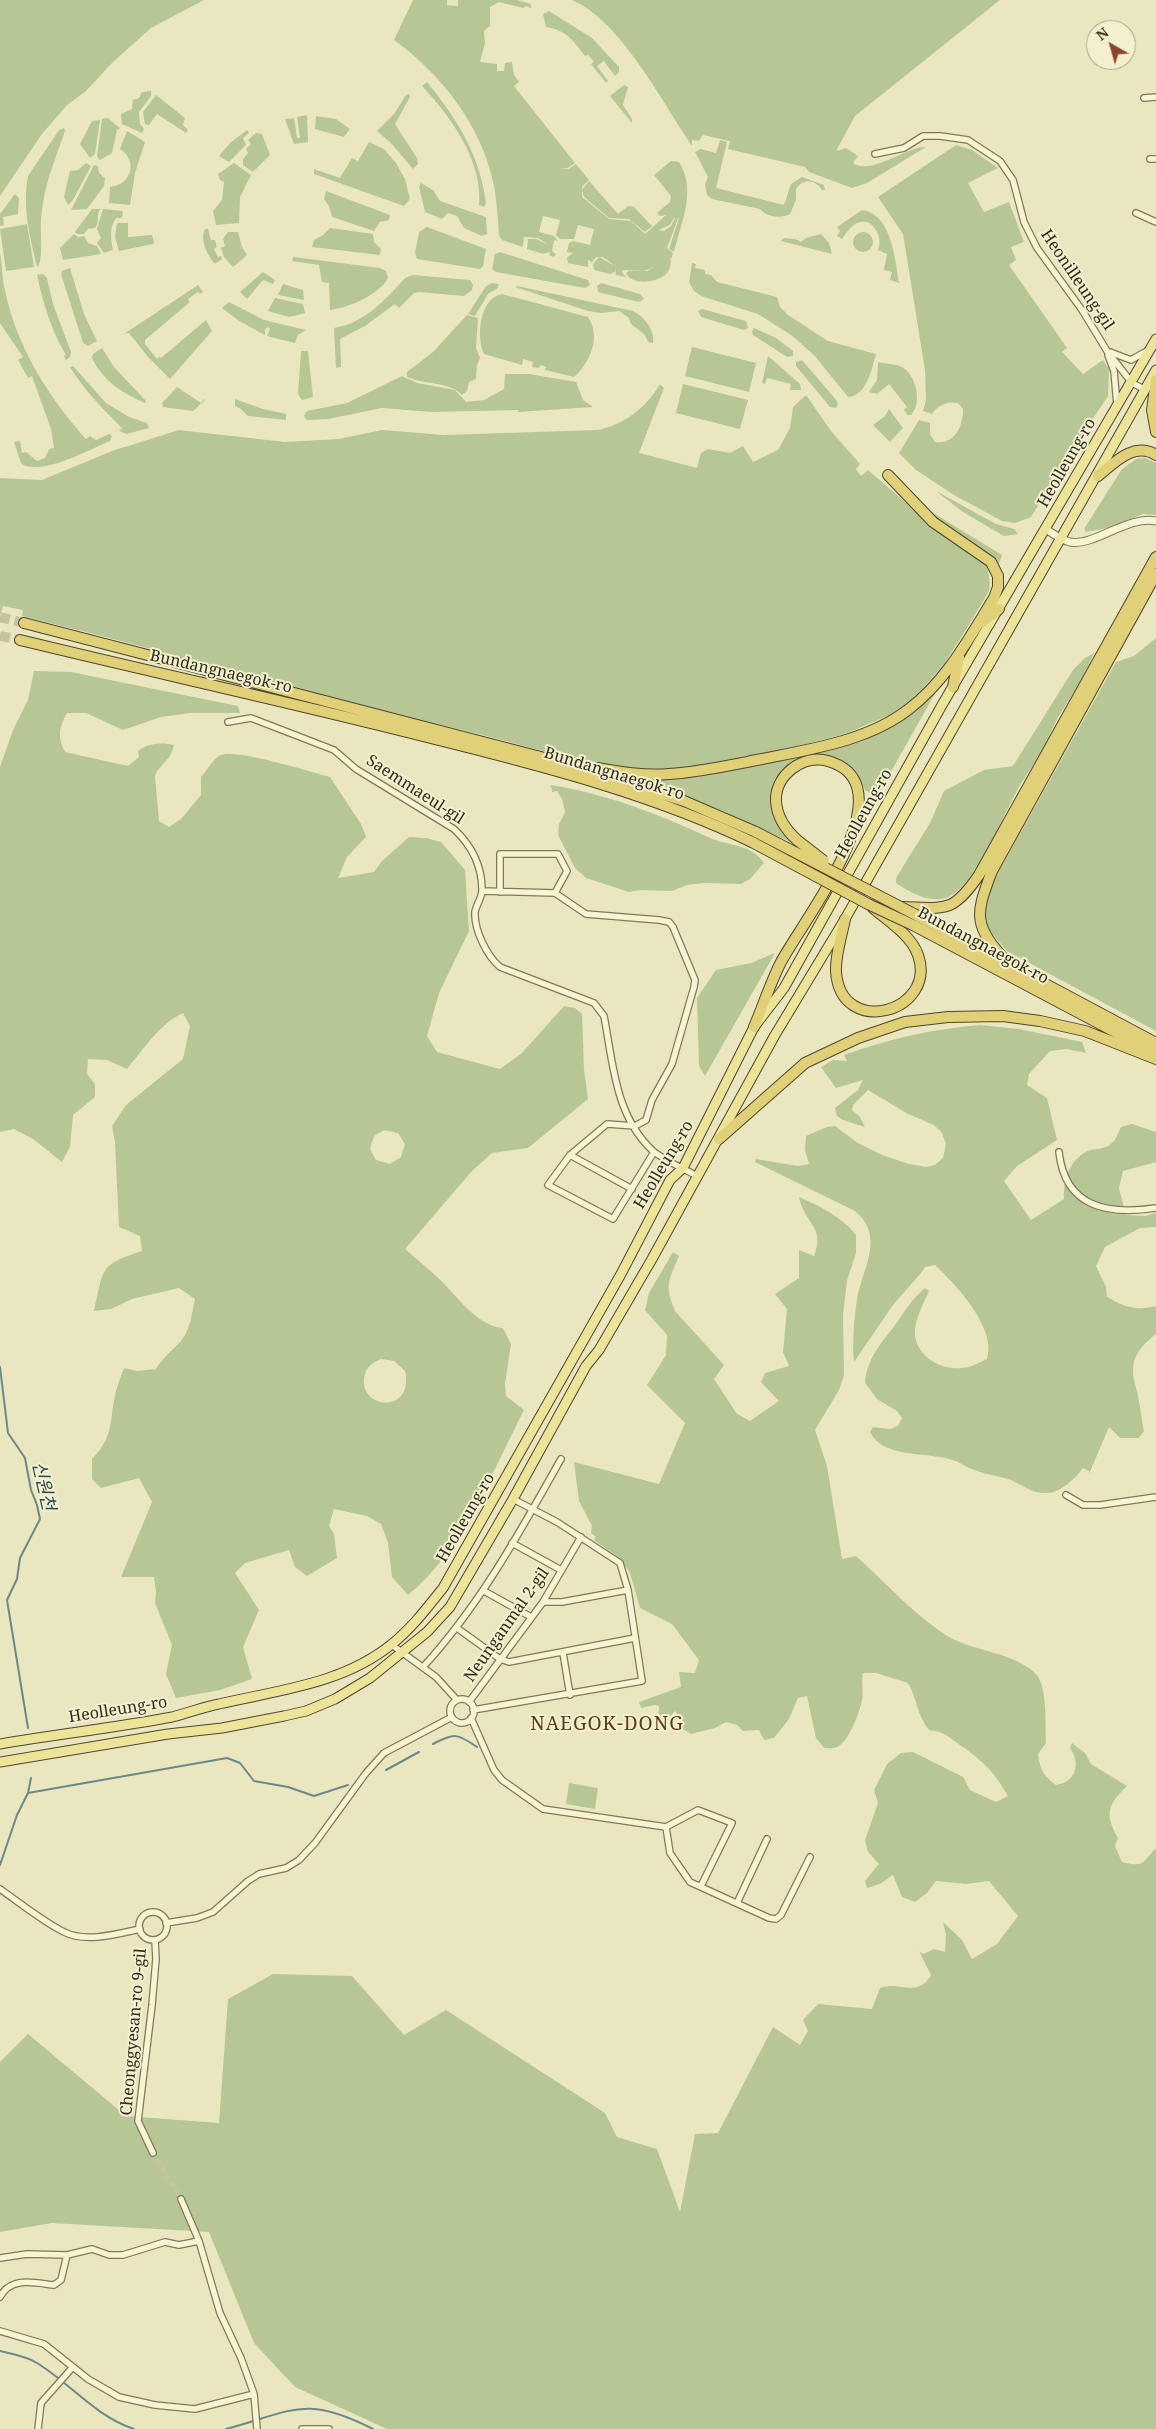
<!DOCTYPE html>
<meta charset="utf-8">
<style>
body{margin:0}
#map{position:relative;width:1156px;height:2429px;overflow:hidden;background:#eae7c0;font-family:"Noto Serif",serif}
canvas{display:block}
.north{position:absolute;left:1086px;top:20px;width:50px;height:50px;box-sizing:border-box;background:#f2f0cf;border:1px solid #a5a288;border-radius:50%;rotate:322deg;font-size:14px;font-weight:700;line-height:20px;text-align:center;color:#322c1d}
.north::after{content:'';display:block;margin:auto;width:18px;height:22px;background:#8d432d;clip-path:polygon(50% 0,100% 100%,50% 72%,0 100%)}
</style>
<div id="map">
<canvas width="1156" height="2429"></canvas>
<div class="north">N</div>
</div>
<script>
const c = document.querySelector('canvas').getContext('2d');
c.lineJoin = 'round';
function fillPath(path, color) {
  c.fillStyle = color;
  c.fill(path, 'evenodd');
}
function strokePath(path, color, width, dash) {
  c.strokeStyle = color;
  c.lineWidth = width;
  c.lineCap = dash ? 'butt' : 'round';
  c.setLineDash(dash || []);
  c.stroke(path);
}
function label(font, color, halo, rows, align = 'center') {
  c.font = font + ' "Noto Serif","Noto Sans KR",serif';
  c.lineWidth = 4;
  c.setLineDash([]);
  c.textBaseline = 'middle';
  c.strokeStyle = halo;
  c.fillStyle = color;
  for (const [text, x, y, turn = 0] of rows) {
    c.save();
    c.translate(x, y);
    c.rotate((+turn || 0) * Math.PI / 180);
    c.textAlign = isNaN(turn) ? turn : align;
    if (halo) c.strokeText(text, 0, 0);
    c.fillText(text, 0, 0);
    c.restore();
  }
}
const green = new Path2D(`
 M0 0H204L151 28 112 63 86 91 67 105 42 134 0 196Z
 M413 0H447V5L458 6V0H517L531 4V8L526 6 523 8 499 2 490 7V26L484 31 485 43 480 62 497 64V71H504L505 63 512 62 514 75 519 82 514 86 575 163 568 168 559 169H569L576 164 589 180 582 187V197L609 219 631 221 645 234 666 215 660 216 657 213 670 202 671 196 654 175 671 161 679 162C697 190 681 223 674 252L669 249 679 218H674L670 225 658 230 664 231 671 226 675 218H678L667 248 673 253 671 259 669 258 671 261C670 265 670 270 667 273 659 283 631 286 626 273L629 271H647L654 267 644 271 623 270 622 272 626 277 616 275 615 266 616 271 610 274 594 270 593 264 599 257 615 266 603 257H596L592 262 588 260V267L568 263 567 258 573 253 567 252 569 243 573 241 590 245 594 229 578 225 574 239H560L556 235 560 220 543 216 539 232 554 236 558 241 554 240 552 251 556 254 554 257 549 255 550 252 543 254 527 249 528 239H536L549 245 538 238 524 237 523 247 502 240 499 236C498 220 497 203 494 186 482 126 442 75 394 40Z
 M572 0H1000L855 116 836 151 846 148 858 156 853 163C871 176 907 146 926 147L867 183 852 188 809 172 805 167 728 149 730 141 703 135 699 141 692 140V146C662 102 621 21 572 0Z
 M549 11 592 38 619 67V72L615 76 604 61 597 66 608 81 606 83 591 64 594 62 588 55 585 56C575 43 567 30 546 27L543 14Z
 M427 82C457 119 480 155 486 203L484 207 479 205C483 161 451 117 422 86Z
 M624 85 628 87 623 105 632 119V123L610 96Z
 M151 91V96L139 112 140 124 144 129 142 133 122 124 121 114 132 109 133 100 139 98 142 92Z
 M409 94 410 97 395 124 417 158 418 164 413 169 391 143 377 131 394 114 406 95Z
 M156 95 185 118 183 125 188 130 186 133 157 114 149 125 145 124 143 112Z
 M307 115 308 142 294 144 285 119 294 118 297 138H300L297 117Z
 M316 116 336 119 350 129 344 137 315 129Z
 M108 118 120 128 117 130 112 153 100 160 97 157 102 119Z
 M100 120 95 154 90 158 80 144 92 121Z
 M64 128 65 131C54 163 43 187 41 222 40 231 44 263 37 267 30 237 22 207 28 176L59 130Z
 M247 130 249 133 243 138 246 145 229 162 219 156 230 143Z
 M127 131 145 142 135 173 130 205 109 203 110 187C132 185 138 160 120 149Z
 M256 133 262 134 270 155 253 172 243 165V159L248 153 246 149 251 144 248 140Z
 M720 140 727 142 716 188 784 205 791 184 802 177 824 185 825 190H822C815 179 803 178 796 189V200L790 214C780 219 767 217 760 209L712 199 707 195 705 184 708 177 695 152 701 149 716 153Z
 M369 142 384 149 396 163 405 179 410 199 404 206 314 174V169L340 178 352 158 358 161Z
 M956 145 972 150 998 168 968 183 984 212 1009 202 1024 242 1011 247 1016 260 1009 265 1067 348 1062 352 1083 374 1103 360 1109 369 1108 396 1068 456 1031 517 1015 523 1002 521 954 495 916 470 899 453 919 420 930 423V434L935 442C955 445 963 426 963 409L958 403C947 401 938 405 932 414L923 411 926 400 925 370 903 234 878 197Z
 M86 163 91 166 73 200 68 205 64 197 70 171 78 170Z
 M234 163 251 175 240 197 239 223 216 225 213 211 222 200 224 182 220 180 218 174Z
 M94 165 98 166 99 173 105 178 104 186 87 209 71 210Z
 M589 181 618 214 628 206 634 207 652 226 645 232 629 219 609 218 584 197 582 190Z
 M421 183 433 190 440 201 486 217 487 234 482 236 464 228 457 216 448 213 442 219 425 212 419 187Z
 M326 191 390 215 389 220 380 222 374 231 332 217 329 206 324 199Z
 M15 194 19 198 18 214 3 217 4 225 0 226V214Z
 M92 209H100C96 215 100 221 95 228L88 229 84 234H77L75 232Z
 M103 209 123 211 122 218H116C109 228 111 239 113 250L104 253 97 243 101 238 97 229Z
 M862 210C892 214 895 260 899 283L890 280 892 272 884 270 887 254 878 250C882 239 878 231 870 223 855 218 849 230 842 239L837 236 840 231 837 227Z
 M117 223H128V237L152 235 154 242 153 244 119 251 115 237Z
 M27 224 34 267 6 271 0 229Z
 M427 227 486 249 483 266 480 269 417 259 415 253 419 232Z
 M330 228 373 234 374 242 381 249 380 255 312 247 314 240 323 235Z
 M205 229H208L211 240H215L217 247 214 249 218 257 221 256 222 259 215 264C209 257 199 241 205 229Z
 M228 232H238L242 247 247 255 233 267 224 257 221 248 225 246 223 239Z
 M853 242a10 10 0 1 1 20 0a10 10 0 1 1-20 0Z
 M74 234 78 237 84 236 88 243 97 246 101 254 63 260 60 248Z
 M821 234 829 243 832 254 781 241 784 238 795 239 801 242 806 238Z
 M0 252C2 264 2 278 5 290 16 346 49 398 86 439L90 436 96 440 109 434 112 436 110 441C91 449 38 478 21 463L14 442 20 441 22 453 26 452 37 461 45 458 49 449 54 448 51 429 32 376 28 378 18 360 23 357 0 323Z
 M500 252 588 280 590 285 585 288 496 272 492 269 495 254Z
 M293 257 380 268 386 271 388 278C379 295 348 308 330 310L329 283 322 282 319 265 292 261Z
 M692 263 696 264 695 268 705 270V274L711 275 717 282 777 297 780 307 788 315 828 341 876 354C872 368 867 396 848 397L814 355 791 335 758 314 701 296 694 291 689 282Z
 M70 268 84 314 97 341 88 346 83 343 61 274 62 271Z
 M263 272 275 280 273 284 263 280 247 299 240 292Z
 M43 274 47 278 53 304 71 352 70 357 66 360 64 356 66 355C51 330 43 303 37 275Z
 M413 275 470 280 473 285 472 290 464 296 419 292 414 293 399 308 395 304 365 326 340 339 341 364V367L336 368 334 328C365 323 385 300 405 278Z
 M492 283 499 284 498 288 488 294 475 316 468 314 486 286Z
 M601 283 640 294 644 299 639 302 598 292 597 286Z
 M283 284 303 290 304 300 278 295Z
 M198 285 203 292 200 294 198 292 188 299 190 302 145 340V344L157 359 159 357 161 358 206 320 212 331 170 379 149 358 129 333 124 334Z
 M517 286 633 311C644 317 655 329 653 343L648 342 645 335 631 324 629 318 619 311 601 313 588 311 515 287Z
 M502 294 588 317C601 337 591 361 574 377L545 370 546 367 541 365 539 368 532 367 533 362 523 359 522 365 484 354C476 337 479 298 502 294Z
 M275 298 303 304 305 313 289 317 268 311Z
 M229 302 264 320 306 330 298 335 295 343 267 336 270 329 268 327 265 329V335L239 321 222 308Z
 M702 309 746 321 748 328 744 330 701 317 698 311Z
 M467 315 478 318 476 348 480 358 477 365 476 379 469 382 467 391 462 395C449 381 424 385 407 377V372L433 352Z
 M754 328 776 338 793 351V356L787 357 753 335 752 331Z
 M692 347 756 363 749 392 685 376Z
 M102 348 114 367 146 401 145 403C122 393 103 381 92 358L93 354Z
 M301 351H308L313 397 302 400 298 394Z
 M768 356 800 384 801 390H790L791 384 767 378 765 384 762 383Z
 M802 360 837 401 838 405 836 408 830 407 796 366V362Z
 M878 362C886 364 899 364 905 369 917 379 922 403 911 415H907L904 410 907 407 889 384 877 394 869 392 877 380Z
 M73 366 106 403 129 417 147 423 149 428 127 434 119 431 122 428C103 409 84 390 70 367Z
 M505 374H529L576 382 583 400 593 407 518 412V410L432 412 382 408 328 419 307 420 304 416 307 411 347 403 402 376 417 383 455 390 466 402 484 400 504 389Z
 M660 384 664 388 639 453 697 468 701 453 708 449 730 453 743 446 753 462 778 450 790 428 793 407 806 395 831 431 860 464 856 469 861 476 868 470 935 528 987 565 990 583 989 591 967 628 944 664 925 686 907 704 892 714 845 734C788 748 730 767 671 769 601 771 530 746 462 730 315 695 169 652 22 616L23 610 3 606 0 616V478L42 480 112 451 179 430 285 442 339 439 382 430 444 435 597 430C624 425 646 408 660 384Z
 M683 384 748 400 740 429 676 413Z
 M177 387 201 403 204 399 205 400 193 411 163 407 162 403Z
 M235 399 263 409 286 414V420L248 416 241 409 235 406Z
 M889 409 903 428 890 442 873 425 885 416Z
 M1145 458 1156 463V515L1143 514 1108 528 1086 532 1084 529 1122 469 1136 459Z
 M936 491 996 524 1014 529 1018 534 1004 536 963 512Z
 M922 506 1002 555 998 566 946 529Z
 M1156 638V1031L1007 951 987 928 985 920 984 898 1116 662 1134 656Z
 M1094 653C1085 676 1070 698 1057 719 1052 728 1049 738 1044 747 1037 760 1028 772 1020 785 1004 813 978 879 952 895 934 906 910 893 896 883V878L930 823 944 791 984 770 1013 766 1073 670 1085 658Z
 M34 671 71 672 238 706 240 713H190L161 717 123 730 86 713H67C59 727 57 737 65 752L128 766 139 757 138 751C148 743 162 742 174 745 171 761 160 763 155 776L159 821 169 827 181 819 201 795V777C206 771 212 761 219 756 233 747 310 772 330 777L361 824 366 837 347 857 338 878 374 872 382 861 409 837 426 838 441 842 465 870 469 931 439 993 427 1036 437 1052 500 1069 522 1053 564 1006 575 1008 582 1014 584 1069 588 1099 528 1148 492 1153 472 1171 405 1249C415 1258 427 1267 437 1277 456 1294 476 1326 503 1328L511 1344 505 1384 506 1396 524 1410C493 1470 461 1553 408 1595L392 1577 388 1543 381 1524 367 1516 334 1509 329 1526 334 1534 337 1558 307 1576 295 1567 289 1550 245 1563 235 1573 259 1610 243 1647 252 1679 220 1690 176 1698 166 1674 172 1645 155 1603 156 1592 154 1577H121L152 1502 139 1478 101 1488 92 1479V1459C115 1436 109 1419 116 1391 118 1383 121 1376 124 1368L137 1371 156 1369C163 1357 172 1351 181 1341 190 1330 192 1313 195 1299L179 1288 132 1299 111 1309 94 1311C104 1269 98 1265 142 1251L140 1236 119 1227 115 1142 112 1126 126 1105 183 1059 190 1026 183 1013C159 1024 143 1050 127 1069L107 1060 88 1059 87 1074 95 1084V1097L73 1115 70 1147 62 1162 33 1139 14 1129 0 1132V767L13 730 28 700ZM384 1130 398 1133 405 1144 401 1157 390 1164 376 1160 370 1149 374 1136ZM381 1359 394 1361 405 1371C415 1416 355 1409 365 1374 367 1366 374 1362 381 1359Z
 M937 690 862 823 866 806 873 795 865 790C858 770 840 753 817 755 810 756 802 760 795 762L772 809 782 831 797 845 723 811 631 778 697 777 861 742 900 723Z
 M551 785C607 794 659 814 710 838 728 846 752 844 764 863L750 879 741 884 704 883 687 885 672 891 640 890 629 892 586 878 575 868 558 835 559 824 565 812 562 799 557 791 552 792Z
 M775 953 705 1076 699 1066 697 998 716 970 751 963Z
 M980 1025 1019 1029 1082 1042 1086 1053 1067 1049 1050 1051 1029 1074 1027 1085 1047 1098 1057 1140 1017 1166 1004 1181 1031 1220 1064 1199C1063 1180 1069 1160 1088 1151 1095 1148 1104 1150 1111 1144 1116 1140 1118 1133 1121 1127L1132 1124 1156 1132V1162L1123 1171 1119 1188 1126 1215 1145 1216 1156 1213V1227L1140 1228 1105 1247 1096 1266 1106 1287 1107 1297C1124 1307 1137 1311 1156 1306V1334C1135 1351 1129 1362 1136 1388 1140 1402 1141 1417 1144 1431L1139 1438H1120L1109 1427 1089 1474V1471L1083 1468C1075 1479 1060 1493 1046 1493 1033 1494 1022 1485 1011 1480 1000 1476 988 1475 977 1471 967 1468 959 1461 949 1459 925 1452 882 1458 870 1432L873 1427 890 1429 898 1426 902 1418 897 1411 877 1399 865 1383C867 1356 883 1342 898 1321 907 1308 913 1298 925 1288L929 1291C923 1305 914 1320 915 1335 917 1357 941 1370 961 1368 970 1368 979 1363 987 1359 997 1328 956 1285 935 1265L925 1267 921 1273 893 1305 854 1362C852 1343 854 1319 857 1300 862 1269 886 1237 855 1211L755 1162 756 1159 798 1166 809 1164 805 1150 806 1136 827 1127 835 1126 858 1143 882 1155 909 1164 926 1167 935 1165 943 1158 946 1144 942 1133 934 1125 908 1114 868 1090 853 1105 852 1110 860 1117 865 1127 843 1120 837 1116 835 1108 858 1090 863 1080 836 1088 821 1067 833 1060 847 1061 844 1055C888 1039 932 1029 980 1025Z
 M799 1197C820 1206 842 1217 856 1235V1253L847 1281 843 1315 844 1375 839 1390 815 1430 827 1466 842 1559 856 1556C885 1582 918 1619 951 1638 978 1652 1012 1652 1035 1673 1048 1685 1045 1726 1046 1743L1038 1754C1040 1770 1044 1776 1056 1785 1076 1782 1081 1764 1070 1748L1072 1743 1085 1753 1091 1764 1127 1786C1108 1804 1104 1814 1118 1838L1115 1846 1122 1862C1145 1868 1142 1862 1156 1848V2429H387L295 2387 254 2343 209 2232 52 2223 0 2232V2062L28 2034 126 2116 219 2123 228 1999 273 1974 352 1976 404 2035 446 2010 605 2113 617 2137 657 2149 680 2212 695 2134 718 2133 773 2027 800 2045 808 2031 803 2020 818 2004 872 2009 880 1988C899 1980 918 1999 931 1975L919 1951 923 1954 934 1949 945 1952 946 1935 943 1922 962 1940 972 1959 997 1944 1018 1916 989 1881 966 1884 936 1881 927 1893 915 1902 902 1897 893 1875 880 1884 867 1888 865 1881 879 1864 868 1852 865 1840 878 1803 874 1790 887 1764 901 1753 913 1752 963 1777 970 1790 996 1802 1008 1796C995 1773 984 1762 963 1747 949 1738 947 1732 929 1730 917 1716 917 1698 908 1683L876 1673H863C861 1682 864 1691 862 1700 859 1714 850 1738 839 1746 835 1749 829 1748 824 1748L816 1738 807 1696 798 1698 789 1719 774 1738 764 1740 759 1730 743 1731 737 1725 726 1722 715 1728 691 1734 680 1727 683 1722 675 1711 660 1728 658 1727 659 1706 655 1705 641 1708 639 1702 681 1687 679 1672 695 1673 699 1660 672 1624 640 1608 630 1573 621 1559 594 1540 596 1537 591 1533 592 1526 579 1501 574 1462 659 1484 685 1423 647 1385 666 1355 667 1335 645 1310 649 1293 673 1252 679 1256C669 1280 664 1285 675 1311L724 1365 714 1379 737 1414 750 1421 779 1401 761 1382 765 1373 789 1366 783 1352 787 1309 775 1294 799 1278V1250L814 1256C826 1226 804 1224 799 1197Z
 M569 1783 598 1788 595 1809 566 1804Z`);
const stream = new Path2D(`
 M0 1367 8 1433 25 1458 31 1490 37 1505 40 1519 20 1558 17 1579 7 1600 28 1728
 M433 1744C454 1733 457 1733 477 1747
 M386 1770 419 1752
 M28 1793 227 1758 240 1763 254 1781 288 1787 314 1796 348 1785
 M0 1865 17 1815 28 1793 31 1778
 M0 2351C12 2354 26 2356 37 2363 71 2384 95 2416 134 2429
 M226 2429C293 2411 305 2394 373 2429`);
const minorTunnel = new Path2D(`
 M153 2153 181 2199`);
const trunkTunnel = new Path2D(`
 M0 617 24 623
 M0 636 20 640`);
const minor = new Path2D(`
 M1144 98 1156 97
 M875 154 904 148 923 136H940L968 140 1000 161 1013 180 1024 222 1037 248 1082 310 1107 351 1132 383 1144 389
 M1150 159H1156
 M1136 213 1156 222
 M1110 352 1131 360 1147 351
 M1108 355 1114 371 1117 405
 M228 722 251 718 334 750 356 769 454 829C471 845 482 866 482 890 482 898 476 905 475 912 474 930 487 956 500 967L594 1003 604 1016C613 1063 615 1116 653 1151 665 1161 683 1168 697 1176
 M482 891 555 893 586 914 659 920 669 922 673 927 695 980 694 987 672 1064 652 1100 646 1120 635 1126 607 1124 570 1155 548 1185 613 1219 654 1152
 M500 892V854H558L567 871 555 893
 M1059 1152C1065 1208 1108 1215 1156 1208
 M570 1155 632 1189
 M1066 1495 1083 1505H1100L1156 1497
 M512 1543 561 1570
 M484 1591 531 1617
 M543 1602H562L628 1590
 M457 1628 500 1659 509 1662 635 1638
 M392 1645 436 1677 457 1700
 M563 1653 570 1695
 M423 1667C480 1605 520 1532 561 1459
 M450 1711a12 12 0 1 1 24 0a12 12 0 1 1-24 0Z
 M469 1702 543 1602 581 1537
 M473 1710 642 1681 628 1590 620 1563 557 1522 513 1499
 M471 1718 494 1770 502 1780 543 1809 666 1827 670 1853 690 1882 769 1918 776 1919 781 1915 810 1857
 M666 1827 698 1810 732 1823 701 1886
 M0 1889C20 1903 42 1921 64 1932 86 1943 117 1934 140 1929
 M737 1903 767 1839
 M139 1926a14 14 0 1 1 28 0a14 14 0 1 1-28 0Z
 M166 1923 197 1918 213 1912 248 1881 259 1874 286 1868 299 1860 315 1843 366 1773 384 1753 452 1717
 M153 2153 138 2121 152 2005 156 1959 155 1940
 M181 2199 199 2241 220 2313 241 2358 254 2394 257 2429
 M0 2258 27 2254 67 2255 92 2249 109 2255H123L165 2242 179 2245 199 2241
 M0 2297C11 2276 35 2283 54 2285L61 2280 67 2255
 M0 2331 44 2344 88 2379 119 2397 155 2405 195 2409 254 2394
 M38 2429 41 2403 72 2368
 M302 2429H329`);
const tertiary = new Path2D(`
 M1046 529C1053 534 1062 540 1070 542 1093 547 1128 515 1156 521`);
const primary = new Path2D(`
 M0 1744C57 1734 115 1728 172 1717 188 1713 203 1707 219 1704 279 1690 343 1684 392 1644 412 1628 427 1608 443 1588L621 1274 670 1180 683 1168 754 1027 784 988 942 705 1156 339
 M0 1762 168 1734 222 1728 284 1716 306 1711 335 1699 370 1678 427 1632 450 1607 513 1499 586 1366 599 1350 652 1259 775 1035 845 919 1156 370`);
const trunk = new Path2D(`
 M1156 380 1152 410 1156 432
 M1098 476C1114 463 1134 441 1156 455
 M982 622 999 609
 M24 623 564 763 684 801 756 832
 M20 640C164 675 308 706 451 743 554 769 656 796 752 842
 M953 687 959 657
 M597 768C620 772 644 776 669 774 700 772 731 765 762 759 811 749 868 741 909 709 947 680 969 638 994 598L998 587V576L991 562 933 522 888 475
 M902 907C946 908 952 914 979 875L1156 557
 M918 916 1156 1043
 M845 919C842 935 835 955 836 972 841 1039 938 1012 918 955 911 935 888 921 873 908
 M913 925 1155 1053
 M1008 963C974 926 974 917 992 871L1156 574
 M754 1027C763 1006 770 984 780 964 800 924 912 785 828 761 803 754 775 775 776 801 777 818 786 830 797 840
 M719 1139 805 1063 858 1038 905 1022 948 1017 1003 1016 1040 1021 1085 1031 1156 1059`);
const trunkBridge = new Path2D(`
 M756 832 918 916
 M797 840 824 861
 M752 842 868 904 913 925`);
const streetNames = [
 ["Heonilleung-gil",1077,280,56],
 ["Heolleung-ro",1067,463,-60],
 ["Bundangnaegok-ro",221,672,13],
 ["Bundangnaegok-ro",614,774,17],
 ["Saemmaeul-gil",415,790,33],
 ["Heolleung-ro",864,814,-61],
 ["Bundangnaegok-ro",983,946,28],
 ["Heolleung-ro",664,1165,-59],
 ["Heolleung-ro",466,1518,-60],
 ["Neunganmal 2-gil",507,1625,-55],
 ["Heolleung-ro",118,1710,-9],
 ["Cheonggyesan-ro 9-gil",134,2032,-85]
];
const waterNames = [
 ["신원천",43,1486,77]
];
const quarterNames = [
 ["NAEGOK-DONG",607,1725]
];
fillPath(green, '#b6c795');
strokePath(stream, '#6b8989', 2);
strokePath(minorTunnel, '#c5c29f', 5.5, [5.5, 3]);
strokePath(trunkTunnel, '#c5c29f', 10, [10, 5]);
strokePath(minor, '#827859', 8);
strokePath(tertiary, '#827859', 9);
strokePath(primary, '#50452d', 11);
strokePath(trunk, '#50452d', 12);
strokePath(minor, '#f6f4d2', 5.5);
strokePath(tertiary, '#f6f4d2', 7);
strokePath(primary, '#ece599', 9);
strokePath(trunk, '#e0d077', 10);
strokePath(trunkBridge, '#50452d', 12, []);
strokePath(trunkBridge, '#e0d077', 10);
label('16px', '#322c1d', '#f2f0cf', streetNames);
label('italic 18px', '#2d4b51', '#f2f0cf', waterNames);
c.letterSpacing = '1px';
label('19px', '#5c3a1f', '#f2f0cf', quarterNames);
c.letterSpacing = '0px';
</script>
